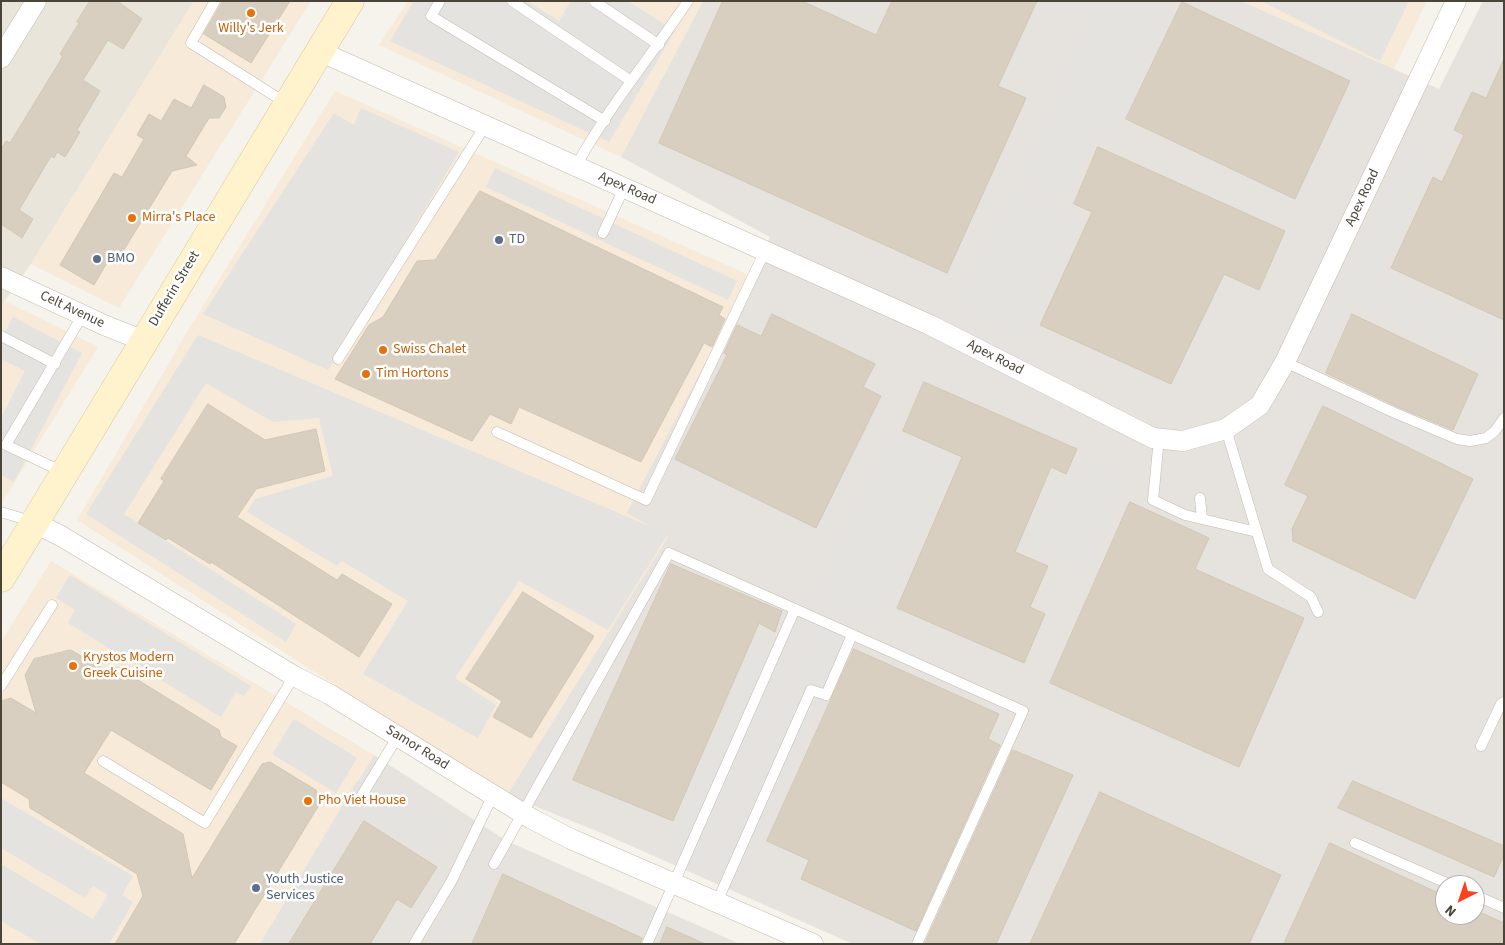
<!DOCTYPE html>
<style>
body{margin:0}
#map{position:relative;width:1505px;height:945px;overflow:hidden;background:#f6f3ec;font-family:"Source Sans 3",sans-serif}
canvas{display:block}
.frame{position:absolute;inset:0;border:2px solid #4b4439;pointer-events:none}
.north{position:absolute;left:1435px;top:875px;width:50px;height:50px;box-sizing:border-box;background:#fff;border:1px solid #b7b4b0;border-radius:50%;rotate:221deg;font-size:14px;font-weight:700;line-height:20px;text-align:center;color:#4b4439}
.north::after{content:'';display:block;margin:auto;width:18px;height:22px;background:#fc3f1d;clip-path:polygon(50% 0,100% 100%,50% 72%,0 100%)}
</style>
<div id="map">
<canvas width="1505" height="945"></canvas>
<div class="frame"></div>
<div class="north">N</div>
</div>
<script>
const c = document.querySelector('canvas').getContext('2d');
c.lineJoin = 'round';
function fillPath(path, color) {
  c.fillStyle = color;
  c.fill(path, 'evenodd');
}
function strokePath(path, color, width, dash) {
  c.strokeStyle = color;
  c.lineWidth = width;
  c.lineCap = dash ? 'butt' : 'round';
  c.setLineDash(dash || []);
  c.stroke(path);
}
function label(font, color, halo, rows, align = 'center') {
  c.font = font + ' "Source Sans 3",sans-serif';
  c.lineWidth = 5;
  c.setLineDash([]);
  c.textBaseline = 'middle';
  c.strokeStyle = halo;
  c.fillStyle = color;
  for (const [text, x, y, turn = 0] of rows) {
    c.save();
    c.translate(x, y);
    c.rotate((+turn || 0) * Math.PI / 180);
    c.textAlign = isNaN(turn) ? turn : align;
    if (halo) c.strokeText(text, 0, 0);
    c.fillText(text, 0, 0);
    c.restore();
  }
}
const residential = new Path2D(`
 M1 1H194L31 264 1 306Z`);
const commercial = new Path2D(`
 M194 1H311L119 308 31 264Z
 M408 1H703L621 157 379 45Z
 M1241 1H1427L1394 69Z
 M335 91 749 275 628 513 668 537 507 795 77 520 190 327Z
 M5 301 98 347 1 504V306Z
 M51 561 374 755 260 944H1V642Z`);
const industrial = new Path2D(`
 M703 1H1241L1439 89 1483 1H1504V944H853L604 834 507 795 668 537 627 513 770 237 621 157ZM1445 885H1475V915H1445Z
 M374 755 507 841 740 944H260Z`);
const parking = new Path2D(`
 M414 1H527L559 21 571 1H628L675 31 609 142 390 41Z
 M1097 1H1174L1111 142 1096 135 1067 200 1018 178Z
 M1261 1H1409L1380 61Z
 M361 108 459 152 328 370 203 314 334 113 354 125Z
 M1407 142 1437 156 1382 275 1504 332V373L1351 302 1317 373 1457 439 1447 459 1294 387Z
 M495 168 737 281 728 300 486 187Z
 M1012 184 1084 219 1024 344 952 310Z
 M13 317 82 353 14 482 1 475V418L25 371 1 359V339Z
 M198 335 668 534 608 630 519 581 455 678 496 705 478 738 363 674 408 601 342 561 337 566 247 512 255 499 333 476 319 418 273 422 206 383 124 514 296 624 286 642 86 514Z
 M887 430 956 461 892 606 882 602 872 625 819 602 703 871 665 855 758 639 774 646 798 591 813 597Z
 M1084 454 1129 474 1087 572 1028 546 1058 478 1072 484Z
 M70 575 251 686 244 696 236 692 221 717 68 623 75 610 56 598Z
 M826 607 855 621 739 886 709 873Z
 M627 613 552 776 571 786 561 804 519 784Z
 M294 719 357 758 336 793 272 754Z
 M357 781 384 797 392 785 456 823 435 857 358 812 279 944H260Z
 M1 798 133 876 122 895 133 902 109 944H40L1 921V864L93 919 108 895 93 886 85 898 1 848Z
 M477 868 493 875 473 933 461 929 455 944H429Z`);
const building = new Path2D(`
 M90 1H117L142 19 123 49 108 40 83 80 100 91 77 130 80 132 65 157 57 152 54 158 51 156 19 210 33 219 22 238 1 224V149L6 141 10 143 63 56 60 54 79 23 77 22Z
 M223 1H290L251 63 204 34Z
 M723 1H802L876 35 892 1H1037L998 86 1026 98 947 273 659 143Z
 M1182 2 1350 81 1295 199 1126 119Z
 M1504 59V320L1391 268 1433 177 1442 182 1464 135 1454 130 1472 92 1486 98Z
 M204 85 224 97 226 107 219 118H209L186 156 197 165 172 171 119 258 112 254 94 285 60 265 114 173 122 177 144 139 137 135 149 114 161 121 174 99 191 108Z
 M1098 147 1285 231 1259 290 1224 274 1171 384 1040 325 1092 212 1074 204Z
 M480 191 723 307 719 315 725 319 712 347 704 343 641 462 519 407 511 424 490 414 472 441 335 379 369 325 383 317 417 261 435 260Z
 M772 314 875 364 863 387 881 396 816 528 675 459 727 355 724 353 737 325 761 336Z
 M1352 314 1478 374 1453 430 1398 407 1326 373Z
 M924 382 1077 449 1066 474 1051 467 1015 552 1048 566 1030 607 1045 614 1024 663 897 608 962 457 903 431Z
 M208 404 265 440 316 429 325 471 256 489 237 517 337 580 342 574 392 604 359 657 211 562 210 564 168 538 166 540 138 523 164 481 161 479Z
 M1323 406 1473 479 1415 599 1293 541 1292 529 1308 496 1285 485Z
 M1130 502 1209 538 1195 569 1304 618 1239 767 1050 683Z
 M671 564 782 611 775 632 759 623 673 821 573 780Z
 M523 592 594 636 531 738 493 717 502 701 466 679Z
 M854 649 999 714 988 739 1000 745 916 931 801 879 809 860 767 841Z
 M71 650 105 670 117 667 219 730 221 737 237 746 211 790 111 730 84 773 183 834 192 878 262 764 270 762 316 790 319 805 234 944H115L143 896 137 874 30 808 29 799 1 782V701L11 698 36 713 25 675 34 659Z
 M1013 750 1073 775 996 944H925Z
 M1353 781 1504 846V855L1494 877 1338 808Z
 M1100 792 1281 875 1249 944H1030Z
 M364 821 437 867 411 908 397 899 370 944H289Z
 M1330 843 1445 896V915H1475V910L1504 923V944H1284Z
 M503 874 642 938 640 944H472Z
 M667 927 705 944H660Z`);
const service = new Path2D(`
 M215 1 191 43 286 103
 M440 1 431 16 605 121
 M512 1 631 81
 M594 1 659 45
 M576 166C608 108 651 56 688 1
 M603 233 624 188
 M1 336 55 364
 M338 359 485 126
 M1285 362 1395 413 1457 439 1470 441 1486 438 1495 431 1504 418
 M1226 429 1268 569 1311 597 1318 612
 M497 432 646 500 765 251
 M1159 438 1153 500 1185 515 1257 532
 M63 472 6 445 82 316
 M1200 498 1202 519
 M1 512 34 522
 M795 609 1023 711 917 944
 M1 686 52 605
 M1481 746 1501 704 1504 702
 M103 761 205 823 294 676
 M362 795 398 736
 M1355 843 1451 885
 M494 864 669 553 795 609 647 944
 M1475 895 1504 908
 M717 902 811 690 826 695 852 635
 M414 944 451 882 493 795`);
const minor = new Path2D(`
 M319 51 930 325 1153 438 1183 441 1226 429 1260 405 1285 362 1456 1
 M1 58 36 1
 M1 277 104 325 144 341
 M35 523 61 536 294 676 329 694 532 819 571 839 813 944`);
const secondary = new Path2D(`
 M1 578 350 1`);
const markers = [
 [251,13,5,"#e8710a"],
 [132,218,5,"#e8710a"],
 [499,240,5,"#5c6f8a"],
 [97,259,5,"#5c6f8a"],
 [383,350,5,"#e8710a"],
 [366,374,5,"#e8710a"],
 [73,666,5,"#e8710a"],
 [308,801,5,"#e8710a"],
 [256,888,5,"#5c6f8a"]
];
const foodNames = [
 ["Willy's Jerk",251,29,"center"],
 ["Mirra's Place",142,218],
 ["Swiss Chalet",393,350],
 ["Tim Hortons",376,374],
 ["Krystos Modern",83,658],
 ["Greek Cuisine",83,674],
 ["Pho Viet House",318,801]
];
const streetNames = [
 ["Apex Road",627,189,24],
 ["Apex Road",1363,198,-65],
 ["Dufferin Street",175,289,-59],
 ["Celt Avenue",72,310,25],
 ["Apex Road",995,358,27],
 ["Samor Road",417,748,32]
];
const serviceNames = [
 ["TD",509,240],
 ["BMO",107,259],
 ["Youth Justice",266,880],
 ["Services",266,896]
];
fillPath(residential, '#eae5da');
fillPath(commercial, '#f7ead8');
fillPath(industrial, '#e6e2dd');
fillPath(parking, '#e5e3e0');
fillPath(building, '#d8cfc1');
strokePath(building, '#d3c7b4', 1);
strokePath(service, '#c2bbae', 11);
strokePath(minor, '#c2bbae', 21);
strokePath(secondary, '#d6c79b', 29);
strokePath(service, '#fff', 10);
strokePath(minor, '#fff', 20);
strokePath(secondary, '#fff3cd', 28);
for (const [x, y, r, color] of markers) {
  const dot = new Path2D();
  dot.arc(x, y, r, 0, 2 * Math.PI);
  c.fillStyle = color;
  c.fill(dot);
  strokePath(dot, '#fff', 2);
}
label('14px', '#c56008', '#fff', foodNames, 'left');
label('14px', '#4b4439', '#fff', streetNames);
label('14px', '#4e5e75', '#fff', serviceNames, 'left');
</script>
